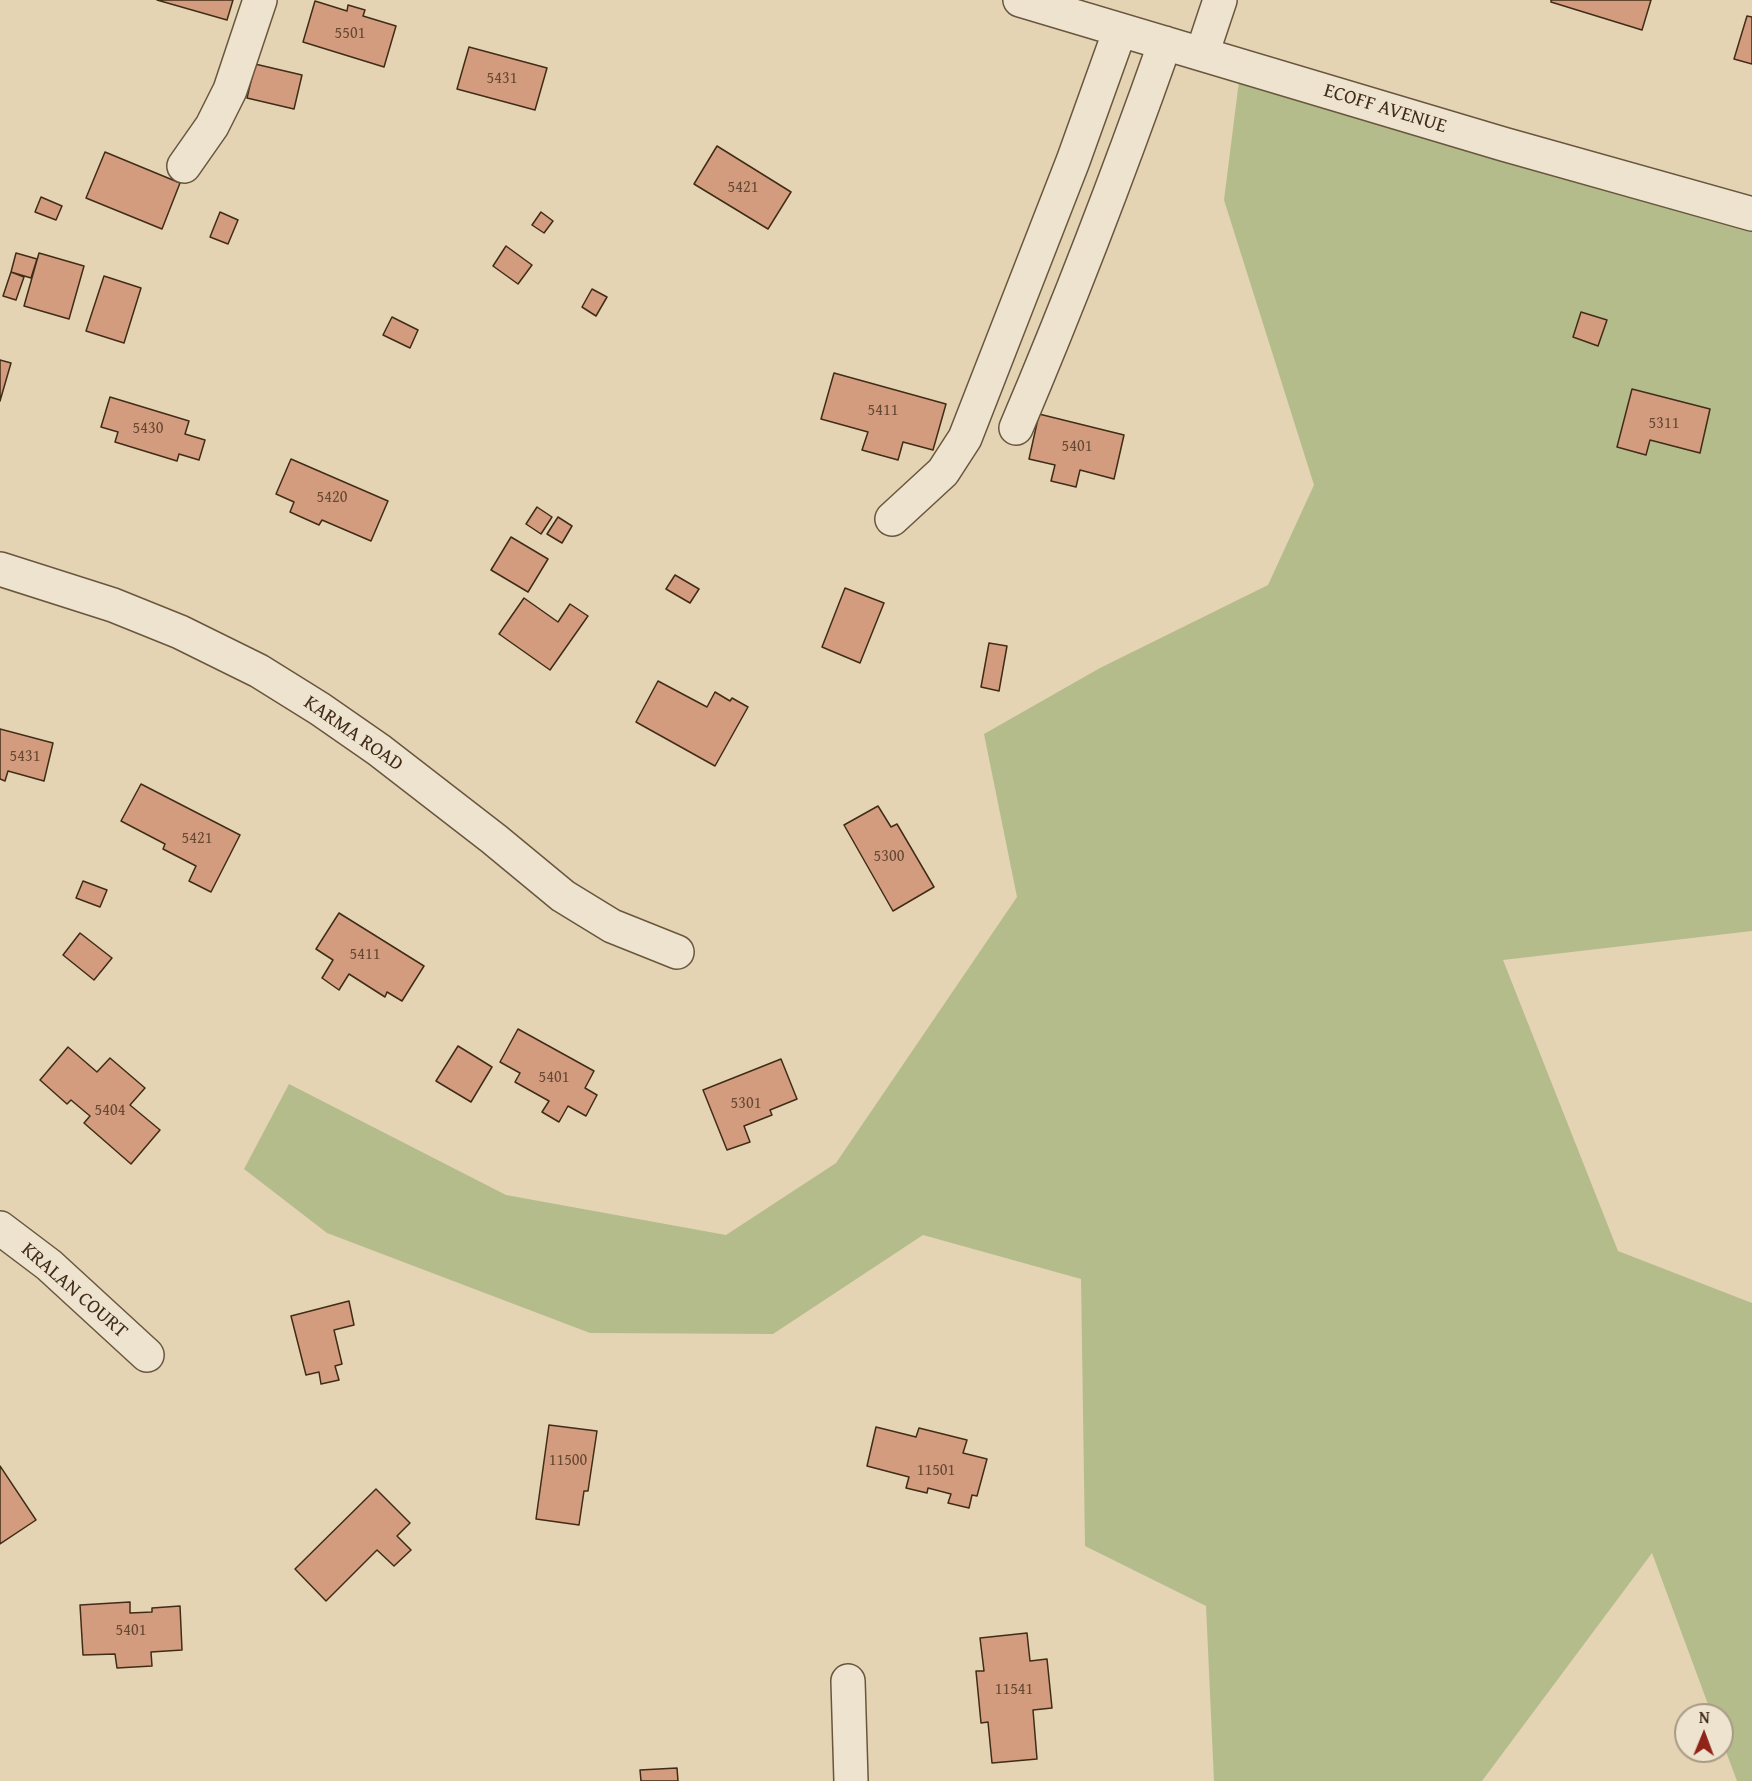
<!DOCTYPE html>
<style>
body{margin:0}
#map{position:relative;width:1752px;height:1781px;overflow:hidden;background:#e4d4b3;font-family:"Gentium Book Plus",serif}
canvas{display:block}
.north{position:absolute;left:1674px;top:1703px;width:60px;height:60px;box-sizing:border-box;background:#ede3ce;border:2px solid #a89a85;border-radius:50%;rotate:1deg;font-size:16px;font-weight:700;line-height:24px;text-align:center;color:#402c17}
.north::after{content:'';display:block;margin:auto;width:21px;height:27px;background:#8f2418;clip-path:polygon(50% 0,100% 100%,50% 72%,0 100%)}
</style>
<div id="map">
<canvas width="1752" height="1781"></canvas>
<div class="north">N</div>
</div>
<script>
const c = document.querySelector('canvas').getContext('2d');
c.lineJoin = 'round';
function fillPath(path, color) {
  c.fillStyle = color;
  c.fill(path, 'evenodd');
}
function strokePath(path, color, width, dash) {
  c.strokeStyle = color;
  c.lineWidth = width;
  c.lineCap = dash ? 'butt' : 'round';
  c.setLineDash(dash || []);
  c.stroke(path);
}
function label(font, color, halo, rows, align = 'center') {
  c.font = font + ' "Gentium Book Plus",serif';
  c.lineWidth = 4.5;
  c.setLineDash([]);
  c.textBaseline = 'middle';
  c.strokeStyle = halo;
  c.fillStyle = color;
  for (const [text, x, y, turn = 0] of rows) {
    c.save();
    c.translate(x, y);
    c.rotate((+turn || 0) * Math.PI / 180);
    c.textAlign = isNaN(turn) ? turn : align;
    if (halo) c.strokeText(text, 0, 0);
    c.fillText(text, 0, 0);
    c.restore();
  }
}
const green = new Path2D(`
 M1239 81 1752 227V931L1503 960 1618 1251 1752 1303V1781H1737L1722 1741V1715H1712L1652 1553 1482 1781H1214L1206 1606 1085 1546 1081 1279 923 1235 773 1334 590 1333 327 1233 244 1169 289 1084 506 1195 726 1235 836 1163 1017 897 984 734 1100 668 1268 585 1314 485 1224 200Z`);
const building = new Path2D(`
 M157 0H233L227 20Z
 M1551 0H1651L1642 30 1551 2Z
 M315 1 347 11 348 5 365 10 363 16 396 26 384 67 303 42Z
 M1747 16 1752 17V64L1734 59Z
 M469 47 547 68 535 110 457 89Z
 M255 64 302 75 294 109 247 98Z
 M717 146 791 192 768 229 694 184Z
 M105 152 180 183 162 229 86 198Z
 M41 197 62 206 56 220 35 212Z
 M220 212 238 220 228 244 210 237Z
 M541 212 553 221 544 233 532 225Z
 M506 246 532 265 518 284 493 266Z
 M16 253 37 259 31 278 11 272Z
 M39 253 84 266 69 319 24 306Z
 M11 272 24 277 16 300 3 296Z
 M104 276 141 288 124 343 86 331Z
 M592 289 607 297 596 316 582 307Z
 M1581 312 1607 320 1598 346 1573 337Z
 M392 317 418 330 410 348 383 335Z
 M0 360 11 363 0 401Z
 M834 373 946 404 933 450 903 442 898 460 862 450 868 432 821 419Z
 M1632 389 1710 409 1700 453 1650 440 1646 455 1617 447Z
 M110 397 189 421 185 434 205 440 199 460 179 454 177 461 115 442 118 432 101 427Z
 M1039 414 1124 435 1114 479 1080 470 1076 487 1051 481 1055 465 1029 459Z
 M291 459 388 501 371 541 322 520 319 525 290 512 294 502 276 494Z
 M537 507 552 517 541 534 526 524Z
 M558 517 572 526 562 543 547 534Z
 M511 537 548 559 528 592 491 570Z
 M675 575 699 589 690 603 666 589Z
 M845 588 884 603 860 663 822 647Z
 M524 598 558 622 570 604 588 616 550 670 499 634Z
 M989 643 1007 646 999 691 981 687Z
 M658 681 707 707 715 692 730 701 732 698 748 707 715 766 636 722Z
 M0 729 53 743 44 781 8 771 5 781 0 779Z
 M141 784 240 835 211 892 189 881 196 866 163 849 165 844 121 821Z
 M878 806 891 827 897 824 934 887 893 911 844 825Z
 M83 881 107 890 100 907 76 898Z
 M339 913 424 966 402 1001 387 992 385 997 349 974 339 990 322 978 333 960 316 949Z
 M80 933 112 958 94 980 63 955Z
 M518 1029 594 1071 585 1088 597 1095 586 1116 568 1106 559 1122 542 1112 549 1101 515 1082 520 1073 500 1062Z
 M458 1046 492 1067 471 1102 436 1081Z
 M68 1047 97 1072 110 1058 145 1088 130 1105 160 1130 131 1164 84 1123 90 1116 71 1100 67 1104 40 1080Z
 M781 1059 797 1099 770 1110 772 1115 744 1126 750 1142 727 1150 703 1090Z
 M349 1301 354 1325 334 1330 342 1364 335 1366 339 1380 321 1384 319 1372 306 1375 291 1316Z
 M549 1425 597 1431 588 1491H584L579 1525 536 1519Z
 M876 1427 916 1437 919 1428 967 1440 963 1453 987 1459 977 1496 972 1495 969 1508 948 1503 951 1494 928 1488 927 1493 906 1488 909 1477 867 1466Z
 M0 1466 36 1520 0 1544Z
 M376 1489 410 1523 397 1536 411 1550 394 1566 377 1550 326 1601 295 1569Z
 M130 1602V1613L152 1612V1608L180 1606 182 1650 151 1652 152 1666 117 1668 115 1654 83 1655 80 1605Z
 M1027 1633 1030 1661 1047 1659 1052 1708 1033 1710 1037 1759 992 1763 988 1722 981 1723 976 1671H984L980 1638Z
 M677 1768 678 1781H641L640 1770Z`);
const minor = new Path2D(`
 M1020 0 1503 144 1752 214
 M1202 54 1220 0
 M184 166 212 126 230 90 260 0
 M1016 428C1070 301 1119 173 1165 43
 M892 519 943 472 965 438 1073 161 1120 30
 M0 569 113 605 180 632 259 671 320 709 379 750 494 839 563 896 612 926 677 952
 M0 1228 49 1265 147 1355
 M848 1681 851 1781`);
const numberNames = [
 ["5501",350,34],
 ["5431",502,79],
 ["5421",743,188],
 ["5411",883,411],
 ["5311",1664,424],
 ["5430",148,429],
 ["5401",1077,447],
 ["5420",332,498],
 ["5431",25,757],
 ["5421",197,839],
 ["5300",889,857],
 ["5411",365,955],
 ["5401",554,1078],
 ["5301",746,1104],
 ["5404",110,1111],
 ["11500",568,1461],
 ["11501",936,1471],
 ["5401",131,1631],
 ["11541",1014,1690]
];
const streetNames = [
 ["ECOFF AVENUE",1385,109,17],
 ["KARMA ROAD",353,734,35],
 ["KRALAN COURT",74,1291,41]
];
fillPath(green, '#b5bc8b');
fillPath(building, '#d49c7f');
strokePath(building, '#402c17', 1.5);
strokePath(minor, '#69563e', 36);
strokePath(minor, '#ede3ce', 33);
label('16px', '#654831', null, numberNames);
label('20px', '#402c17', '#ede3ce', streetNames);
</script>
